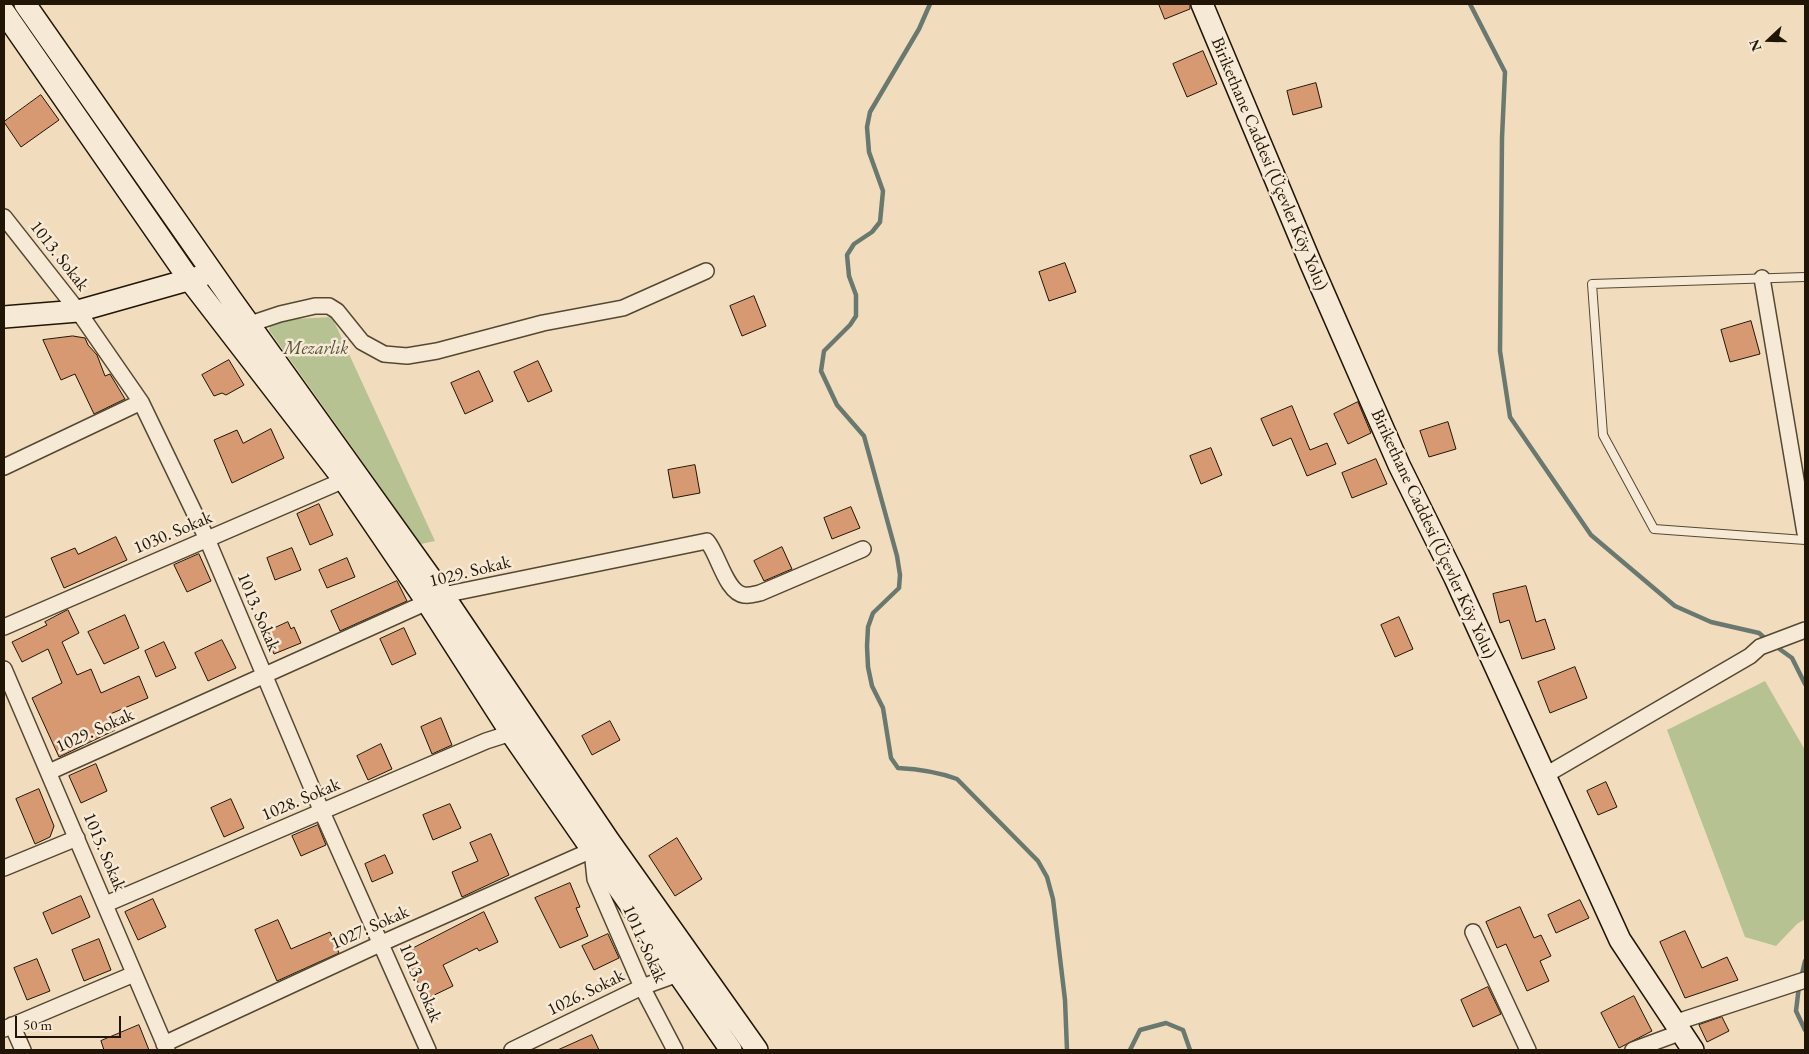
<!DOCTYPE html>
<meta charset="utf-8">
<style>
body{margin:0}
#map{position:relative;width:1809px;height:1054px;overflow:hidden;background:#f1ddbe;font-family:"EB Garamond",serif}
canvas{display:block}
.frame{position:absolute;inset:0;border:5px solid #211605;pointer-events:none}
.north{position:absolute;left:1744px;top:15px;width:50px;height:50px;-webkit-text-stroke:4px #f6e9d5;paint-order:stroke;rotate:249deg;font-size:14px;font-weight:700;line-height:20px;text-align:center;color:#211605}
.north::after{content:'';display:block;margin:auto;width:18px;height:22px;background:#211605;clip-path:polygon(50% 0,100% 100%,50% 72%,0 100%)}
.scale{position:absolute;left:15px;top:1016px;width:106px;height:22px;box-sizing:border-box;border:2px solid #211605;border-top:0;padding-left:6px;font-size:15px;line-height:18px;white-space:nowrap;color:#211605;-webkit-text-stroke:4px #f6e9d5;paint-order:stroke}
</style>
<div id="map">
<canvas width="1809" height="1054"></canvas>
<div class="frame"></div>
<div class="north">N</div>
<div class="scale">50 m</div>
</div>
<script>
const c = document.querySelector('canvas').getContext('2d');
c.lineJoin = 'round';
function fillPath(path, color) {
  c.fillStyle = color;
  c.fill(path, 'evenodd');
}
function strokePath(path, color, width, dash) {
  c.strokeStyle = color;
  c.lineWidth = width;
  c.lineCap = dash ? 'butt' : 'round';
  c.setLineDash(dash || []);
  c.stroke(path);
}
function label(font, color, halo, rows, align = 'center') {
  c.font = font + ' "EB Garamond",serif';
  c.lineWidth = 5;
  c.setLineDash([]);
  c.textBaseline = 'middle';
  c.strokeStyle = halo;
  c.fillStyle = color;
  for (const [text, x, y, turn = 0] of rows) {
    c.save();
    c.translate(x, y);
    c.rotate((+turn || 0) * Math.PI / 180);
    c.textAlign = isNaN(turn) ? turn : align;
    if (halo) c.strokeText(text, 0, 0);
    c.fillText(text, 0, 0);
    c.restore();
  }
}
const green = new Path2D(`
 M332 317 435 541 421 544 269 330 272 320Z
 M1765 681 1805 750V919L1797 924 1776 946 1745 937 1667 730Z`);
const stream = new Path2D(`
 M930 4 919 29 870 112 867 127 869 152 883 191 880 222 872 232 854 244 847 255 849 276 856 295V316L850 325 824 351 821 371 837 405 864 436 897 556 900 575 899 588 873 613 868 627 867 646 868 667 872 686 883 708 891 758 898 768C918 769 938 772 957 779L1038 861 1047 877 1053 899 1065 1000 1067 1050
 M1470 4 1505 72 1502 138 1500 351 1510 417 1591 535 1675 606 1711 622 1759 633 1768 641
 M1774 645 1792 658 1805 684
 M1801 978 1805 961
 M1799 986 1796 1011 1805 1030
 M1130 1050 1140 1030 1166 1023 1183 1030 1190 1050`);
const building = new Path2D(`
 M1159 4H1190V9L1165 19Z
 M1203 51 1217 84 1187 97 1173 64Z
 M1316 83 1322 107 1293 115 1287 91Z
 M41 95 59 120 21 147 4 122Z
 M1065 263 1076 292 1049 301 1039 272Z
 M754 296 766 326 742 336 730 306Z
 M1751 321 1760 354 1730 362 1721 330Z
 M73 336 85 338 88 345 97 355 105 376 110 374 125 399 94 414 75 374 61 380 43 340Z
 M229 360 244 385 226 395 222 393 214 396 202 375Z
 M538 361 552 391 528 402 514 372Z
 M479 371 493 401 465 414 451 383Z
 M1358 402 1371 433 1348 444 1334 414Z
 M1292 406 1310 450 1327 443 1336 464 1307 476 1291 438 1273 446 1261 419Z
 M1448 422 1456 449 1429 457 1420 431Z
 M271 429 284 458 232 483 214 440 237 430 243 443Z
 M1211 448 1222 475 1201 484 1190 456Z
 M1376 459 1387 484 1352 498 1342 473Z
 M695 465 700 493 673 498 668 470Z
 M319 504 333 535 310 545 297 514Z
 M851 507 860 528 832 539 824 518Z
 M116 537 127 560 64 588 51 558 75 548 78 554Z
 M782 547 792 569 764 581 754 561Z
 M292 548 301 570 275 580 267 558Z
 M199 554 211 581 187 592 174 565Z
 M347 558 355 577 327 588 319 570Z
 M397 581 407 601 340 631 331 611Z
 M1526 586 1536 622 1545 619 1555 649 1522 659 1509 620 1500 623 1493 594Z
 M68 610 79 633 62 642 77 675 91 669 101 693 139 676 148 698 108 715 115 730 59 757 32 698 62 683 48 649 22 662 12 642 47 625 45 622Z
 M125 615 139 648 104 664 88 632Z
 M1399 617 1413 649 1395 657 1381 625Z
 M288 622 291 629 294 627 301 643 274 654 264 633Z
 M404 628 416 654 392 665 380 639Z
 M222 640 236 668 208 681 195 653Z
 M164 642 176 668 156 677 145 651Z
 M1575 667 1587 698 1550 713 1538 682Z
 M441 718 452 745 432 754 421 727Z
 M610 721 620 740 592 755 582 736Z
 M381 744 392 769 368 780 357 756Z
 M96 764 107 791 81 803 69 776Z
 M1606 782 1617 807 1598 815 1587 791Z
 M39 789 54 826 50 837 35 844 16 799Z
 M231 799 244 828 224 837 211 808Z
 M450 804 461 828 433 840 423 815Z
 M318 825 326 845 301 856 292 836Z
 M491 834 509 875 462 897 452 872 478 861 470 843Z
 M677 838 702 879 675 896 649 856Z
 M385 855 393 873 372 882 365 864Z
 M570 883 580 907 576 908 588 936 560 948 535 898Z
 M81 896 90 917 52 934 43 913Z
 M153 899 166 927 138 940 125 912Z
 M1580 900 1589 918 1556 933 1548 915Z
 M1520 907 1534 938 1541 935 1551 956 1540 961 1549 981 1527 991 1506 944 1497 948 1486 922Z
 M484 912 498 942 479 951 477 948 443 965 453 986 426 999 404 953Z
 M278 920 291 949 330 932 339 953 277 981 255 930Z
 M1685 931 1702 968 1727 957 1738 980 1685 998 1660 942Z
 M608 934 619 958 594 970 582 946Z
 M99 939 111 970 84 981 72 950Z
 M37 959 50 991 27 1000 14 968Z
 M1488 987 1501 1014 1473 1027 1461 1000Z
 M1634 996 1652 1031 1619 1048 1601 1013Z
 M1722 1017 1729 1031 1707 1042 1699 1025Z
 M139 1025 149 1050H104L101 1041Z
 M592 1035 599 1050H558Z`);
const lane = new Path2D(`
 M1805 277 1592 284 1603 435 1654 529 1805 540`);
const street = new Path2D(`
 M4 217 78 311 141 402 207 539 322 812 428 1050
 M1762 278 1805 533
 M250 324 280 314 315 306H329L337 311 362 342 384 354 407 356 437 351 543 323 623 308 706 271
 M4 467 141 402
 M4 627 351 477
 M4 669 167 1050
 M49 772 443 595 707 541C718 553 726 593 744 595 749 596 755 594 760 593L863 549
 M1544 776 1750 656 1760 647 1805 630
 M4 868 77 838
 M106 904 486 741 511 733
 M1473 932 1528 1050
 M1674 1023 1805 980
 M12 1025 23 1050
 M4 1029 134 974
 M164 1044 382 943 592 850 595 879 642 987 675 1050
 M512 1050 642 987 678 974
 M1633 1050 1679 1033`);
const secondary = new Path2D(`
 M25 4 231 299 443 595 609 841 757 1050
 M1202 4 1311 264 1399 465 1455 578 1620 940 1693 1050
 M4 12 189 279 344 480 427 602 511 733 731 1050
 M4 317 78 311 202 276`);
const streetNames = [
 ["Birikethane Caddesi (Üçevler Köy Yolu)",1269,164,67],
 ["1013. Sokak",59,256,52],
 ["1030. Sokak",173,533,-23],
 ["Birikethane Caddesi (Üçevler Köy Yolu)",1433,534,65],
 ["1029. Sokak",470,572,-14],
 ["1013. Sokak",258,612,67],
 ["1029. Sokak",95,731,-24],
 ["1028. Sokak",301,800,-23],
 ["1015. Sokak",104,852,67],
 ["1027. Sokak",370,928,-24],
 ["1011. Sokak",644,944,66],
 ["1013. Sokak",420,983,67],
 ["1026. Sokak",586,993,-26]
];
const parkNames = [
 ["Mezarlık",316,349]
];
fillPath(green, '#b7c293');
strokePath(stream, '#6a796f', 4.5);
fillPath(building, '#d69971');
strokePath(building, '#211605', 1);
strokePath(lane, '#554833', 10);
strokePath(street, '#554833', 18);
strokePath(secondary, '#211605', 24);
strokePath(lane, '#f6e9d5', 8);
strokePath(street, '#f6e9d5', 15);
strokePath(secondary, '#f6e9d5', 21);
label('18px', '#211605', '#f6e9d5', streetNames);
label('italic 18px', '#565237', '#f6e9d5', parkNames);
</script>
